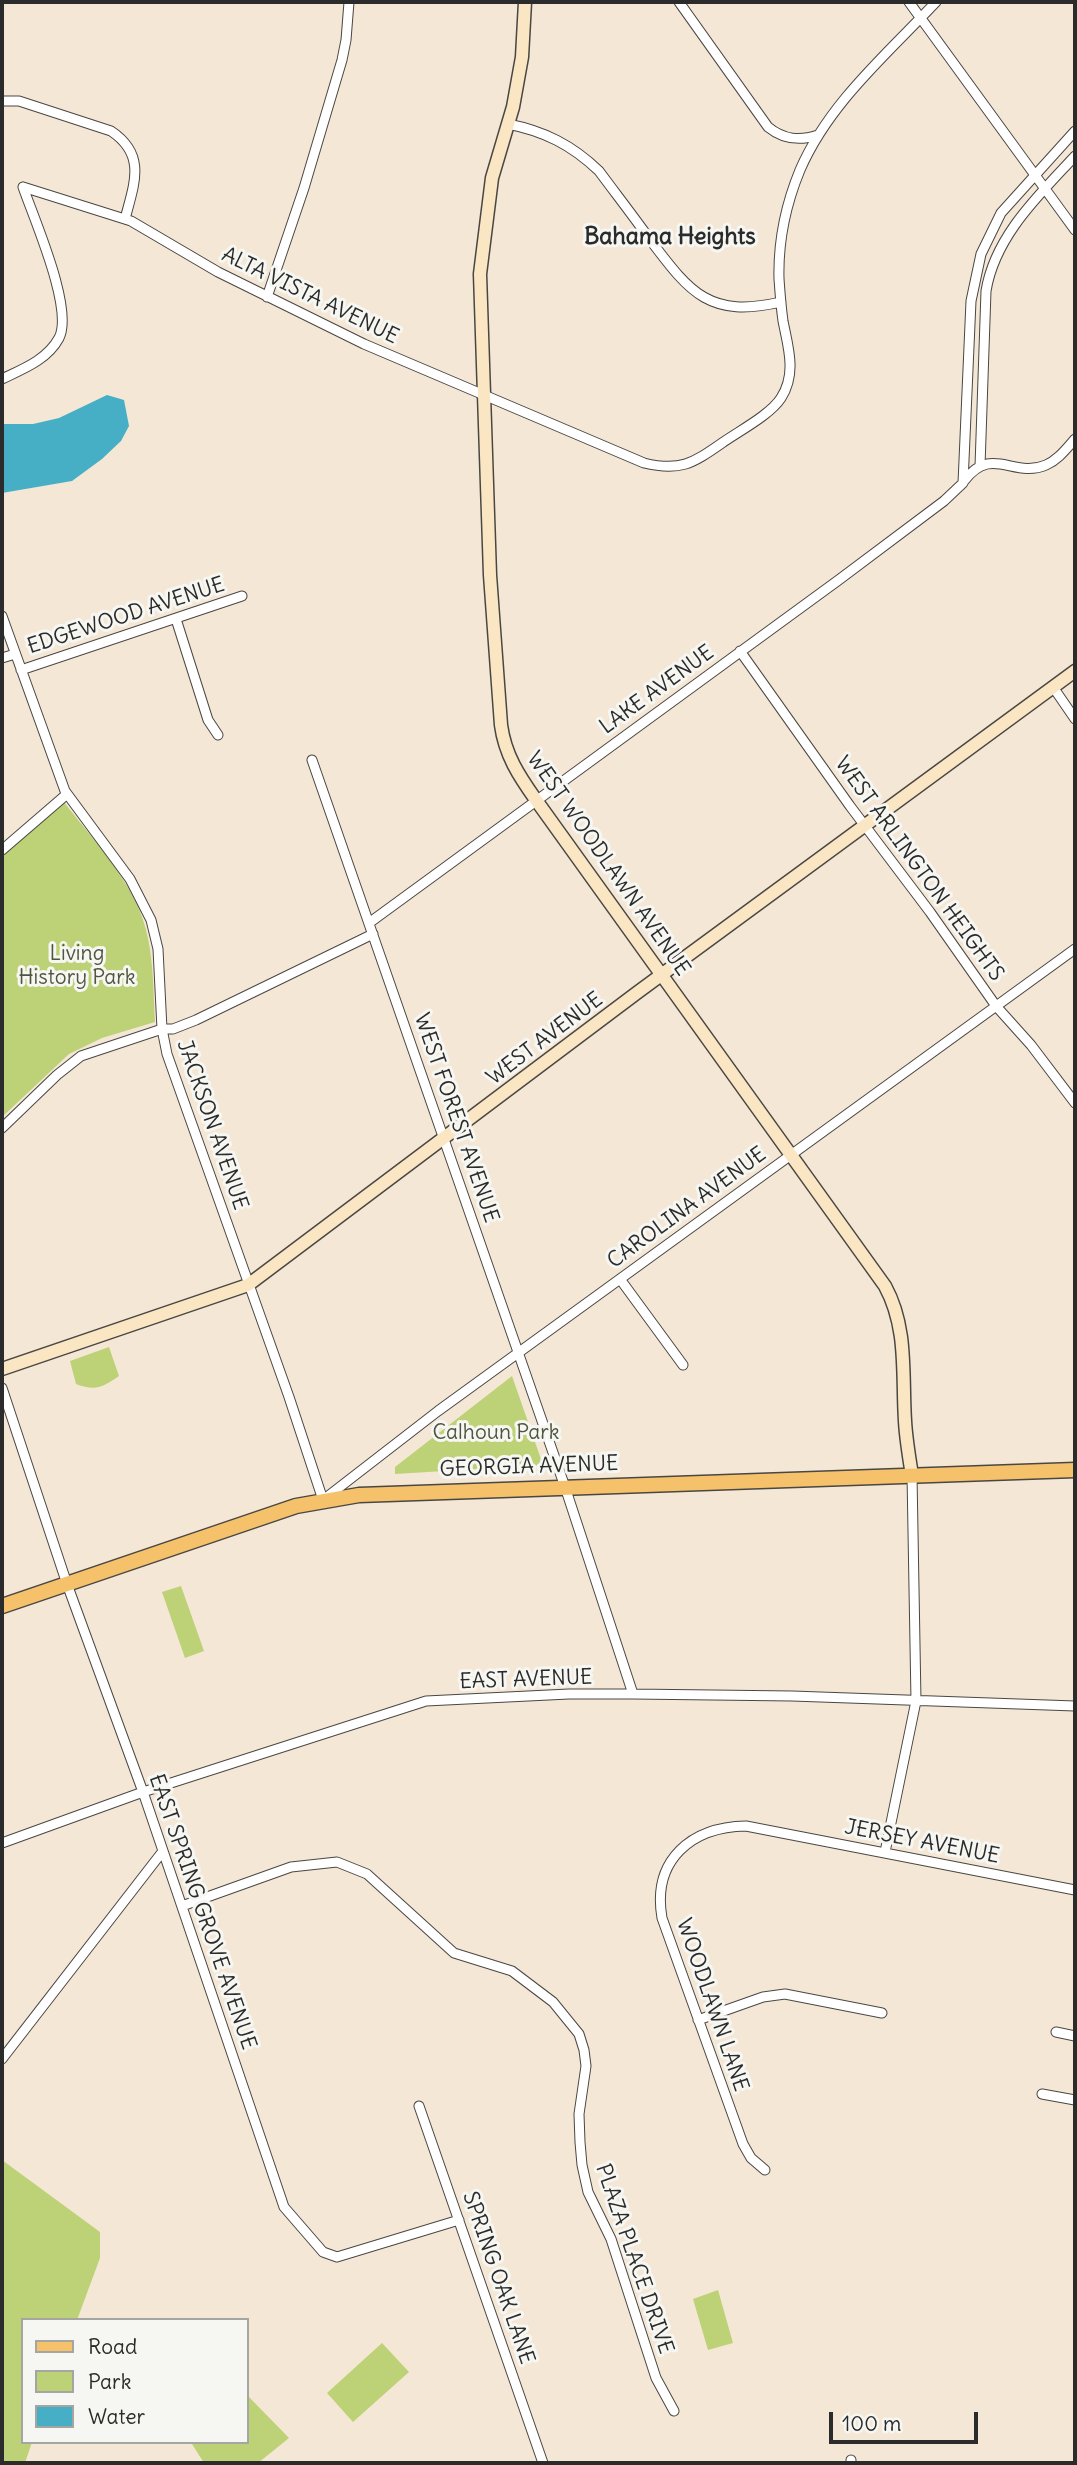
<!DOCTYPE html>
<style>
body{margin:0}
#map{position:relative;width:1077px;height:2465px;overflow:hidden;background:#f5e7d5;font-family:Delius,sans-serif}
canvas{display:block}
.frame{position:absolute;inset:0;border:4px solid #2b2b2b;pointer-events:none}
.legend{position:absolute;left:21px;top:2318px;width:228px;height:126px;box-sizing:border-box;background:#f6f6f2;border:2px solid #a5a5a2;margin:0;padding:9px 12px;list-style:none;font-size:21px;color:#2b2b2b}
.legend li{display:flex;align-items:center;gap:14px;height:35px}
.legend b{width:35px;border:2px solid #a5a5a2}
.scale{position:absolute;left:829px;top:2412px;width:149px;height:32px;box-sizing:border-box;border:4px solid #2b2b2b;border-top:0;padding-left:9px;font-size:21px;line-height:24px;white-space:nowrap;color:#2b2b2b;-webkit-text-stroke:5px #f6f6f2;paint-order:stroke}
</style>
<div id="map">
<canvas width="1077" height="2465"></canvas>
<div class="frame"></div>
<ul class="legend">
<li><b style="height:9px;background:#f5c16b"></b>Road</li>
<li><b style="height:19px;background:#bdd276"></b>Park</li>
<li><b style="height:19px;background:#46afc5"></b>Water</li>
</ul>
<div class="scale">100 m</div>
</div>
<script>
const c = document.querySelector('canvas').getContext('2d');
c.lineJoin = 'round';
function fillPath(path, color) {
  c.fillStyle = color;
  c.fill(path, 'evenodd');
}
function strokePath(path, color, width, dash) {
  c.strokeStyle = color;
  c.lineWidth = width;
  c.lineCap = dash ? 'butt' : 'round';
  c.setLineDash(dash || []);
  c.stroke(path);
}
function label(font, color, halo, rows, align = 'center') {
  c.font = font + ' Delius,sans-serif';
  c.lineWidth = 6;
  c.setLineDash([]);
  c.textBaseline = 'middle';
  c.strokeStyle = halo;
  c.fillStyle = color;
  for (const [text, x, y, turn = 0] of rows) {
    c.save();
    c.translate(x, y);
    c.rotate((+turn || 0) * Math.PI / 180);
    c.textAlign = isNaN(turn) ? turn : align;
    if (halo) c.strokeText(text, 0, 0);
    c.fillText(text, 0, 0);
    c.restore();
  }
}
const green = new Path2D(`
 M64 802C90 836 122 870 139 909 154 945 153 984 155 1022L102 1038 69 1054 2 1117V855Z
 M109 1347 119 1376C102 1388 95 1391 76 1384L70 1361Z
 M512 1376 543 1465 395 1474V1467Z
 M181 1586 204 1651 185 1658 162 1592Z
 M2 2160 100 2232V2258L77 2320H23V2442H32L25 2463H2Z
 M718 2290 733 2343 708 2350 693 2299Z
 M382 2343 409 2372 353 2422 327 2393Z
 M249 2397 289 2438 258 2463H204L192 2444 195 2442H247V2399Z`);
const water = new Path2D(`
 M107 395 124 400 129 426 121 441 102 459 72 481 2 493V424H33L59 418Z`);
const street = new Path2D(`
 M679 2 768 127C784 140 800 141 818 135
 M909 2 1075 230
 M2 101H19L111 131C147 155 134 184 125 219
 M508 124C544 131 572 145 599 171 616 194 634 217 651 241 691 294 710 318 781 302
 M23 187 131 221 218 272 364 344 644 463C681 472 693 463 722 443 739 431 770 415 781 398 797 373 788 347 783 321 781 307 780 293 779 279 778 241 786 204 800 170 829 103 887 54 936 2
 M267 297 304 188 342 60 346 40 349 2
 M2 379C23 369 47 360 59 338 74 309 34 219 23 187
 M980 466 986 291C995 236 1039 195 1075 156
 M964 481C992 444 1013 479 1046 465 1058 460 1066 449 1075 439
 M2 616 65 791 130 879 151 920 158 949 162 1029 167 1054 289 1397 323 1500 438 1411 1075 949
 M176 619 208 720 218 735
 M740 651 850 806 930 912 996 1006 1031 1045 1075 1103
 M2 658 15 654
 M21 670 242 596
 M1053 687 1075 719
 M312 760 565 1487 633 1694
 M2 850 67 794
 M369 923 840 579 944 501 963 483 971 301 981 254 1001 213 1075 131
 M2 1128 57 1075 81 1056 162 1029H173L196 1020 373 934
 M620 1279 683 1365
 M2 1388 67 1584 143 1792 284 2207 323 2252 337 2257 459 2220
 M2 1843 143 1792 426 1701 569 1694H633L792 1696 1075 1706
 M885 1852 916 1701 912 1475
 M182 1906 291 1867 337 1862 367 1874 454 1953 512 1971 553 2002 579 2034 584 2050 586 2066 579 2114 580 2142 582 2165 588 2192 611 2239 656 2378 674 2411
 M698 2020 763 1997 785 1994 882 2013
 M1056 2032 1075 2036
 M2 2059 163 1851
 M1042 2094 1075 2100
 M419 2106 543 2463
 M765 2170 751 2158 743 2144 662 1918C652 1860 691 1827 746 1826L1075 1890
 M851 2463V2460`);
const secondary = new Path2D(`
 M525 2 522 57 513 107 492 178 480 274 490 575 501 725C505 755 519 776 536 800L885 1286C908 1328 902 1374 905 1421 906 1439 909 1457 912 1475
 M2 1369 248 1285 638 992 1075 671`);
const primary = new Path2D(`
 M2 1606 296 1506 359 1495 1075 1470`);
const streetNames = [
 ["ALTA VISTA AVENUE",310,296,26],
 ["EDGEWOOD AVENUE",126,616,-18],
 ["LAKE AVENUE",657,690,-36],
 ["WEST WOODLAWN AVENUE",608,864,55],
 ["WEST ARLINGTON HEIGHTS",919,869,54],
 ["WEST AVENUE",545,1039,-37],
 ["WEST FOREST AVENUE",456,1118,71],
 ["JACKSON AVENUE",212,1125,71],
 ["CAROLINA AVENUE",687,1208,-36],
 ["GEORGIA AVENUE",529,1467,-2],
 ["EAST AVENUE",526,1680,-2],
 ["JERSEY AVENUE",922,1842,11],
 ["EAST SPRING GROVE AVENUE",202,1912,71],
 ["WOODLAWN LANE",712,2005,71],
 ["PLAZA PLACE DRIVE",634,2259,71],
 ["SPRING OAK LANE",498,2278,71]
];
const parkNames = [
 ["Living",77,954],
 ["History Park",77,978],
 ["Calhoun Park",496,1433]
];
const neighbourhoodNames = [
 ["Bahama Heights",670,237]
];
fillPath(green, '#bdd276');
fillPath(water, '#46afc5');
strokePath(street, '#494744', 11);
strokePath(secondary, '#494744', 15);
strokePath(primary, '#494744', 17);
strokePath(street, '#fff', 9);
strokePath(secondary, '#fbe6c4', 12);
strokePath(primary, '#f5c16b', 14);
label('21px', '#2b2b2b', '#f6f6f2', streetNames);
label('21px', '#50553e', '#f6f6f2', parkNames);
label('bold 23px', '#2b2b2b', '#f6f6f2', neighbourhoodNames);
</script>
